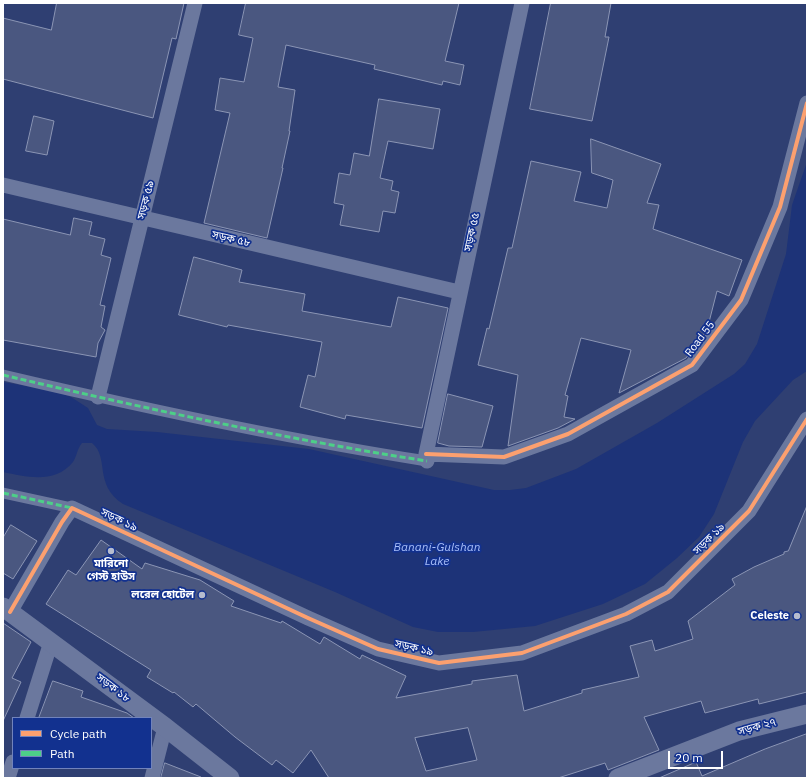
<!DOCTYPE html>
<meta charset="utf-8">
<style>
body{margin:0}
#map{position:relative;width:810px;height:781px;overflow:hidden;background:#2f3f72;font-family:"IBM Plex Sans",sans-serif}
canvas{display:block}
.frame{position:absolute;inset:0;border:4px solid #fff;pointer-events:none}
.legend{position:absolute;left:12px;top:717px;width:140px;height:52px;box-sizing:border-box;background:#12318f;border:1px solid #7183bc;margin:0;padding:5px 7px;list-style:none;font-size:12px;color:#fff}
.legend li{display:flex;align-items:center;gap:8px;height:20px}
.legend b{width:20px;border:1px solid #7183bc}
.scale{position:absolute;left:668px;top:751px;width:55px;height:18px;box-sizing:border-box;border:2px solid #fff;border-top:0;padding-left:5px;font-size:12px;line-height:14px;white-space:nowrap;color:#fff;-webkit-text-stroke:3px #12318f;paint-order:stroke}
</style>
<div id="map">
<canvas width="810" height="781"></canvas>
<div class="frame"></div>
<ul class="legend">
<li><b style="height:5px;background:#fca06f"></b>Cycle path</li>
<li><b style="height:5px;background:#4dcf88"></b>Path</li>
</ul>
<div class="scale">20 m</div>
</div>
<script>
const c = document.querySelector('canvas').getContext('2d');
c.lineJoin = 'round';
function fillPath(path, color) {
  c.fillStyle = color;
  c.fill(path, 'evenodd');
}
function strokePath(path, color, width, dash) {
  c.strokeStyle = color;
  c.lineWidth = width;
  c.lineCap = dash ? 'butt' : 'round';
  c.setLineDash(dash || []);
  c.stroke(path);
}
function label(font, color, halo, rows, align = 'center') {
  c.font = font + ' "IBM Plex Sans","Noto Sans Bengali",sans-serif';
  c.lineWidth = 3.5;
  c.setLineDash([]);
  c.textBaseline = 'middle';
  c.strokeStyle = halo;
  c.fillStyle = color;
  for (const [text, x, y, turn = 0] of rows) {
    c.save();
    c.translate(x, y);
    c.rotate((+turn || 0) * Math.PI / 180);
    c.textAlign = isNaN(turn) ? turn : align;
    if (halo) c.strokeText(text, 0, 0);
    c.fillText(text, 0, 0);
    c.restore();
  }
}
const water = new Path2D(`
 M807 162V371L793 380 755 421 743 442 714 514 699 537 677 558 645 584 603 604 535 626 473 632H438L413 627 335 592 123 504C93 484 110 458 92 443H82C77 449 77 456 73 462 55 484 27 477 3 472V382L55 391 71 397 88 408 97 425 107 429 157 432 309 449 494 490H510L526 488 576 469 657 423 734 374 745 364 757 344 786 254 792 205Z`);
const building = new Path2D(`
 M57 3H184L176 39 172 38 153 118 3 79V18L51 30Z
 M246 3H459L445 61 464 65 460 85 443 81 442 85 374 69 375 65 286 45 278 87 295 90 289 131H290L282 168H283L267 238 204 223 230 113 215 110 220 78 244 82 253 38 239 35Z
 M551 3H611L605 37H609L592 121 530 109Z
 M379 99 440 109 433 149 388 141 380 178 393 181 391 190 399 192 395 213 383 211 379 232 340 225 344 205 334 203 339 173 350 175 354 153 369 156Z
 M34 116 54 121 47 155 26 151Z
 M591 139 661 164 647 203 659 205 653 229 742 260 729 296 717 291 707 330 686 358 619 393 631 350 581 338 565 395 568 396 564 417 575 419 558 428 508 446 518 375 478 365 487 328 489 329 508 248H512L531 161 581 172 574 201 607 208 613 180 592 173Z
 M74 218 92 222 89 235 105 239 101 255 111 258 100 305 105 306 101 327 105 330 98 343 96 357 3 340V219L70 235Z
 M194 257 242 270 239 282 305 294 302 311 391 327 398 297 448 308 422 428 346 415 345 419 300 407 308 375 315 377 322 342 228 325 227 327 179 315Z
 M448 394 493 406 482 447 449 446 438 443Z
 M807 506V692L759 704 758 699 705 713 701 701 644 717 659 750 608 770 605 763 558 778H329L311 750 293 773 276 760 272 765 235 737 196 704 193 707 174 692 173 693 147 677 151 670 46 604 68 570 76 575 101 540 142 569 145 563 200 580 234 601 231 606 281 623 282 621 320 644 324 637 360 659 362 655 406 676 396 698 472 684V681L517 675 524 711 582 693V690L639 677 630 646 652 640 655 651 693 639 688 621 735 585 732 579 754 567 784 554V552L788 551ZM468 728 477 760 426 771 415 738Z
 M11 525 37 541 13 579 3 573V538Z
 M3 623 31 642 12 678 21 682 3 721Z
 M53 681 83 691 81 697 127 713 134 718H39Z
 M807 734V778H659L696 762 702 776 765 749Z
 M165 763 201 777V778H161Z`);
const pedestrian = new Path2D(`
 M3 375C143 408 285 439 427 461
 M3 493 72 508`);
const minor = new Path2D(`
 M3 185 459 292
 M98 397 195 3
 M426 454 504 457 568 434 692 365 741 300 780 207 807 103
 M427 461 426 454 522 3
 M10 612 62 522 72 508 308 618 378 649 439 663 522 653 626 614 668 592 749 511 807 419
 M27 718 51 642
 M8 778 13 762
 M152 778 165 727`);
const tertiary = new Path2D(`
 M3 607 165 727 230 778
 M618 778 739 731 807 714`);
const quiet = new Path2D(`
 M3 375C143 408 285 439 427 461
 M3 493 72 508`);
const cycleway = new Path2D(`
 M426 454 504 457 568 434 692 365 741 300 780 207 807 103
 M10 612 62 522 72 508 308 618 378 649 439 663 522 653 626 614 668 592 749 511 807 419`);
const markers = [
 [111,551,4,"#b6bcce"],
 [202,595,4,"#b6bcce"],
 [797,616,4,"#b6bcce"]
];
const streetNames = [
 ["সড়ক ৫৯",146,200,-76],
 ["সড়ক ৫৫",472,232,-78],
 ["সড়ক ৫৮",231,239,13],
 ["Road 55",700,339,-53],
 ["সড়ক ১৯",119,520,25],
 ["সড়ক ১৯",709,539,-45],
 ["সড়ক ১৯",414,648,13],
 ["সড়ক ১৮",113,688,37],
 ["সড়ক ২৭",757,727,-15]
];
const poiNames = [
 ["মারিনো",111,564,"center"],
 ["গেস্ট হাউস",111,577,"center"],
 ["লরেল হোটেল",194,595],
 ["Celeste",789,616]
];
const waterNames = [
 ["Banani-Gulshan",437,548],
 ["Lake",437,562]
];
fillPath(water, '#1d3378');
fillPath(building, '#4a5780');
strokePath(building, '#8b95b4', 1);
strokePath(pedestrian, '#6b789e', 11);
strokePath(minor, '#6b789e', 15);
strokePath(tertiary, '#6b789e', 19);
strokePath(quiet, '#4dcf88', 3, [6, 3]);
strokePath(cycleway, '#fca06f', 4);
for (const [x, y, r, color] of markers) {
  const dot = new Path2D();
  dot.arc(x, y, r, 0, 2 * Math.PI);
  c.fillStyle = color;
  c.fill(dot);
  strokePath(dot, '#12318f', 1.5);
}
label('11px', '#fff', '#12318f', streetNames);
label('bold 11px', '#fff', '#12318f', poiNames, 'right');
label('italic 12px', '#a8bef9', '#12318f', waterNames);
</script>
